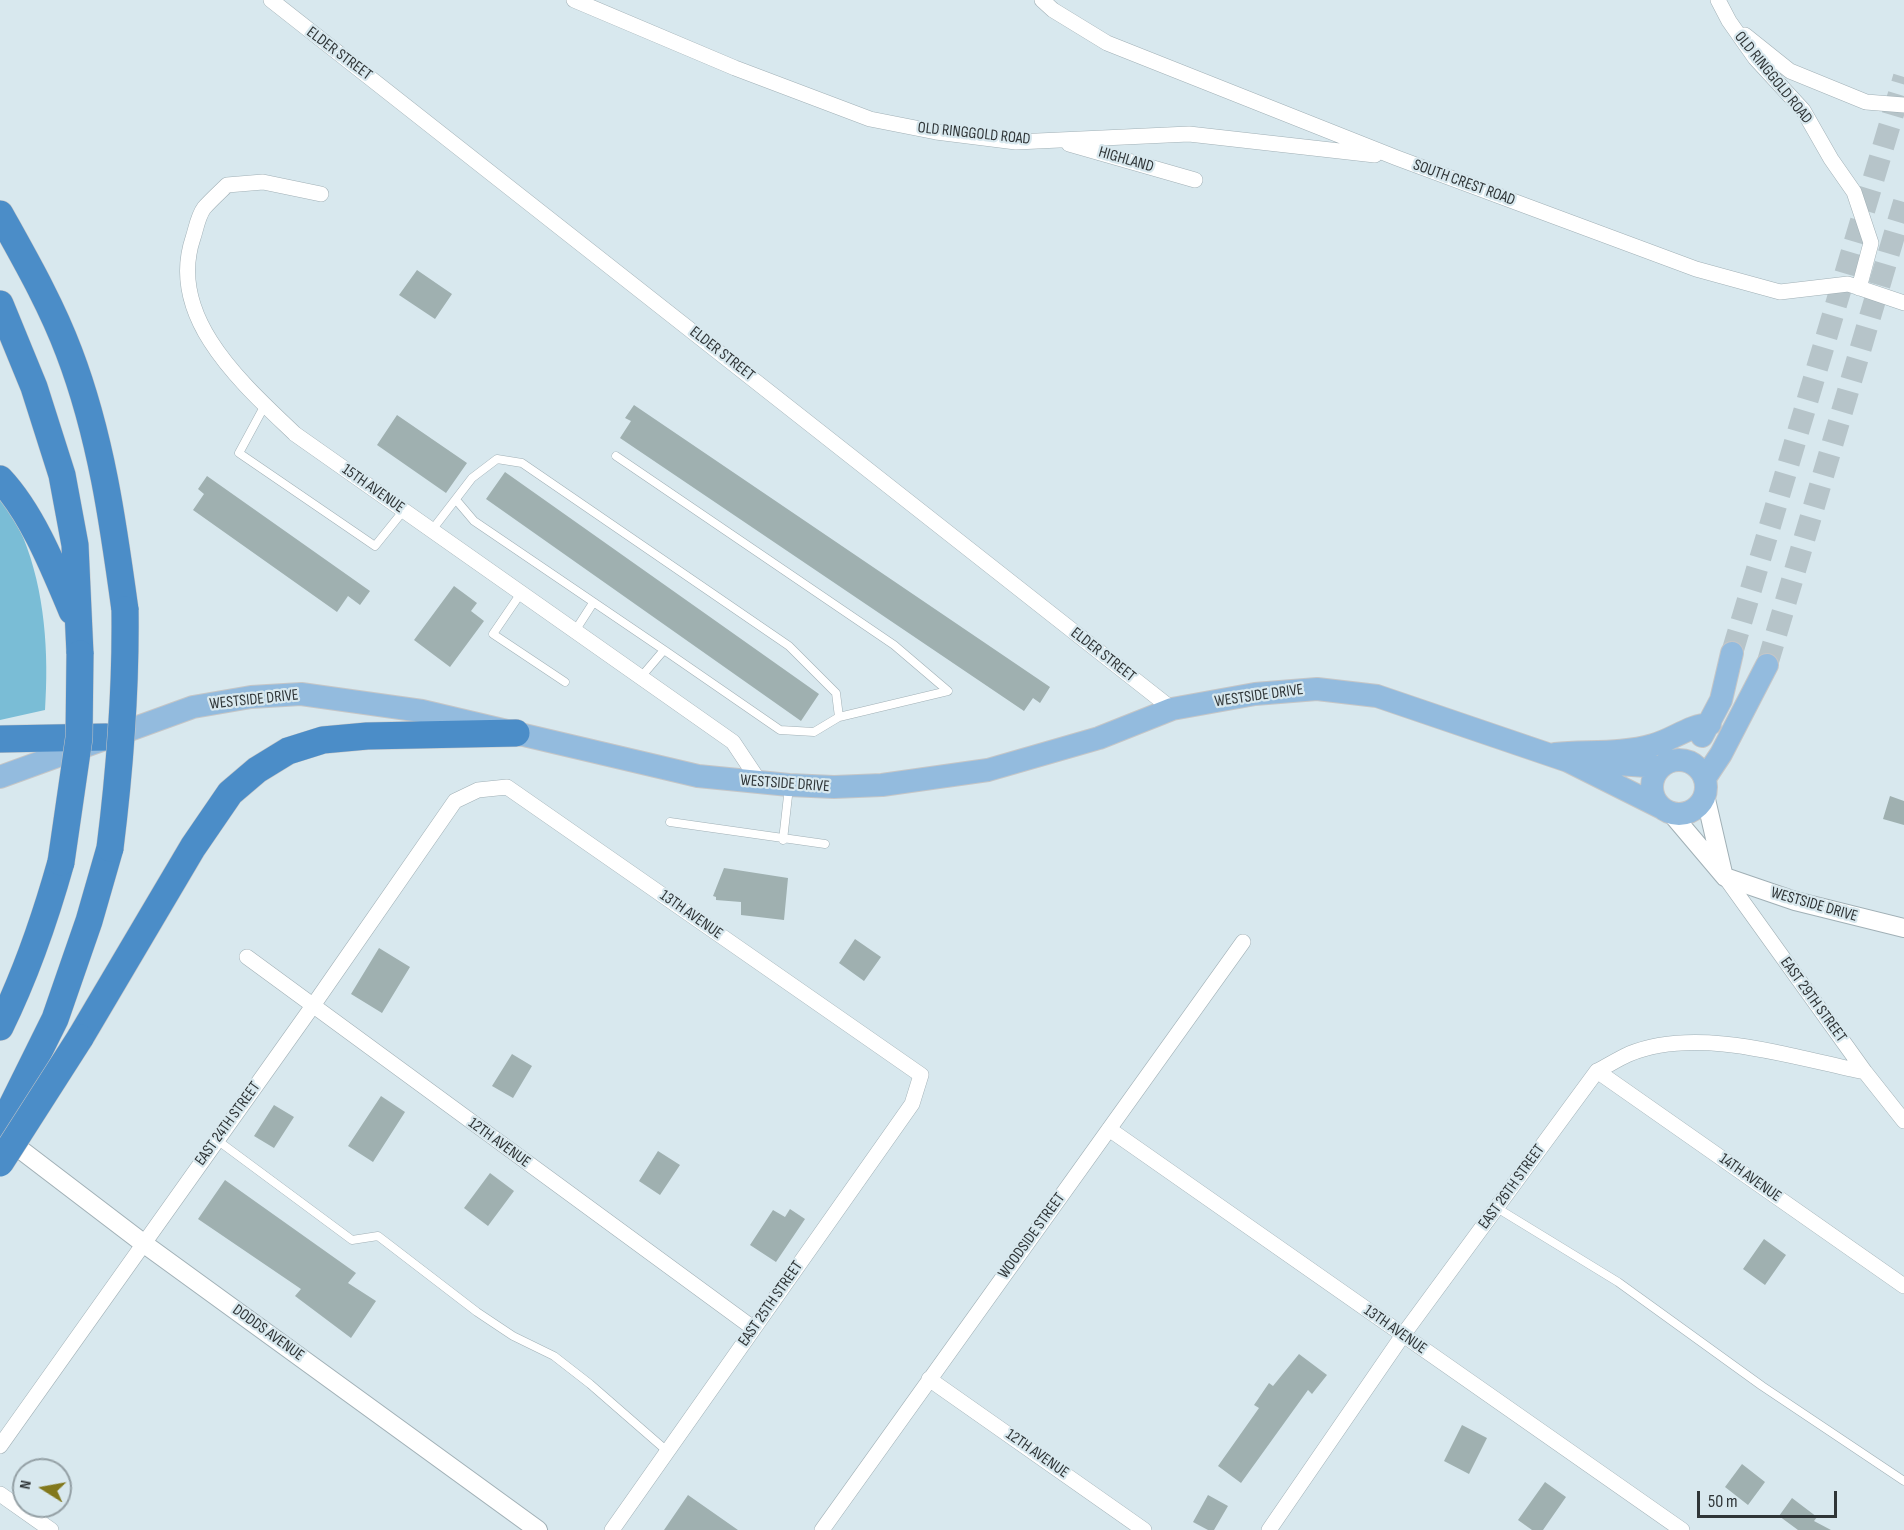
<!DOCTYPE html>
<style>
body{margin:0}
#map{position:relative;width:1904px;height:1530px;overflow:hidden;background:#d8e8ee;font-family:"Sofia Sans Condensed",sans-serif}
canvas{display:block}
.north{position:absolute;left:12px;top:1458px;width:60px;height:60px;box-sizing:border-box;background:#d8e8ee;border:2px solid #94a0a5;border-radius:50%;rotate:281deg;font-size:16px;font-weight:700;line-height:24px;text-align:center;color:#2f3537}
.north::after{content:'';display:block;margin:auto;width:21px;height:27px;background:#82781c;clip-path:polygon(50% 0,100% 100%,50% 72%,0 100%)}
.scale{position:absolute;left:1697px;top:1491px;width:140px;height:27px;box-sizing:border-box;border:3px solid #2f3537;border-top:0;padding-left:8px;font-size:18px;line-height:21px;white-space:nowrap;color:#2f3537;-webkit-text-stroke:4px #d8e8ee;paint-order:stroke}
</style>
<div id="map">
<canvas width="1904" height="1530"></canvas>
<div class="north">N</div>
<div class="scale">50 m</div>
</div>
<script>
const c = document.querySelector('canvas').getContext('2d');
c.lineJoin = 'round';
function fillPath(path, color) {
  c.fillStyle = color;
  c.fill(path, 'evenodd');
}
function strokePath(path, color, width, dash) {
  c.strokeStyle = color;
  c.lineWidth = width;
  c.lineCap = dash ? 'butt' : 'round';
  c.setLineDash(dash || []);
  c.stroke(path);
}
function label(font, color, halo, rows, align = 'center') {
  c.font = font + ' "Sofia Sans Condensed",sans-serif';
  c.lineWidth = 4.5;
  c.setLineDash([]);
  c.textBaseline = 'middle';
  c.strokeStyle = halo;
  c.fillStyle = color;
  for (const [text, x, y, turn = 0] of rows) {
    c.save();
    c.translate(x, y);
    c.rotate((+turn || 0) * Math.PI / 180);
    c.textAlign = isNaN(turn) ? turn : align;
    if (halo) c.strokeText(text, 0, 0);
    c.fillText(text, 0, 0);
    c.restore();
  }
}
const green = new Path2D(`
 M0 497C7 510 17 524 23 537 45 591 49 653 45 710L0 720Z`);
const building = new Path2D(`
 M417 270 452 294 435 319 399 295Z
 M634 405 1050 687 1040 703 1033 698 1024 711 620 438 631 421 625 418Z
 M397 415 467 463 446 493 377 445Z
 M505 472 819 694 801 721 486 499Z
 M207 476 370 591 360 605 348 596 337 612 193 510 204 494 198 489Z
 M454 586 477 603 471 611 484 621 450 667 414 640Z
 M1890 796 1904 801V825L1883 819Z
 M724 868 788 878 784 920 741 915V902L716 900V897L713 896Z
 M855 939 881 957 864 981 839 963Z
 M379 948 410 967 382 1013 351 994Z
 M512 1054 532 1066 513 1098 492 1086Z
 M381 1096 405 1112 373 1162 348 1146Z
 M274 1105 294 1117 274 1148 254 1136Z
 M658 1151 680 1165 660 1195 639 1181Z
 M490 1173 514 1191 488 1226 464 1208Z
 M225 1180 356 1273 348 1283 376 1301 351 1338 295 1296 301 1289 198 1219Z
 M790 1209 805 1219 776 1262 750 1245 773 1210 785 1217Z
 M1764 1239 1786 1255 1765 1285 1743 1269Z
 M1299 1354 1327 1375 1312 1394 1308 1390 1241 1483 1218 1466 1259 1408 1254 1405 1269 1383 1273 1386Z
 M1462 1425 1487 1438 1469 1474 1444 1461Z
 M1742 1464 1765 1482 1748 1505 1725 1487Z
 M1545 1482 1566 1497 1543 1530H1532L1518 1520Z
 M688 1495 738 1530H664Z
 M1208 1495 1228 1506 1214 1530H1208L1193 1522Z
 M1792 1498 1817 1517 1814 1521 1831 1530H1798L1779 1516Z`);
const primaryTunnel = new Path2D(`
 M1732 653 1904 77
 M1767 665 1904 202`);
const service = new Path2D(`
 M265 405 239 453 375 546 404 510
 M616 456 894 645 948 691 839 717
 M457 501 474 521 664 650
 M432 530 472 478 497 459 522 463 789 646 836 693 839 717 814 732 780 730 664 650 641 677
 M521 593 493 634 565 682
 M575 631 593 603
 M670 822 825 844
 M783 840 789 787
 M217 1140 352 1240 378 1236 477 1312 513 1336 554 1356 590 1384 667 1451
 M1497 1208 1618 1282 1762 1386 1904 1481`);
const minor = new Path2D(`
 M271 0 1172 709
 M574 0 735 68 870 119 936 132 1016 142 1189 134 1375 155
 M1042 0 1053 10 1107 43 1397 158 1696 269 1780 292 1848 284 1904 303
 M1718 0 1729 21 1755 58 1803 110 1831 159 1854 192 1871 243 1859 288
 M1745 35 1790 71 1866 102 1904 105
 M1069 144 1195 180
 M321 194 263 182 227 185C219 193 211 200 204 208 198 216 196 229 193 238 166 318 244 385 295 434L733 742 761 784
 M1725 877 1865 1072 1904 1121
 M247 957 753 1328
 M1597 1071 1904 1286
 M1109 1129 1682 1530
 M929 1379 1144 1530
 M0 1446 312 1007 455 801 478 790 507 787 921 1075 912 1104 612 1530
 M0 1494 51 1530
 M822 1530 1243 942
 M1269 1530 1403 1335 1597 1071C1607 1066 1618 1059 1629 1054 1698 1025 1795 1058 1865 1072`);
const tertiary = new Path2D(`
 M1705 795 1723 873
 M1670 812 1725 877
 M1725 877 1795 901 1904 928
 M4 1137 143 1243 538 1530`);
const primary = new Path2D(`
 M1702 736 1721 700 1732 653
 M1555 754C1587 751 1622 754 1653 745 1672 740 1690 725 1710 724
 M1652 787a27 27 0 1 1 54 0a27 27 0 1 1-54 0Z
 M1603 763 1661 767
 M0 777 193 707 251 697 301 694 422 711 698 776 789 785 834 787 882 785 988 770 1099 738 1172 709 1255 694 1317 689 1377 696 1568 761 1662 808
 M1705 778 1721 754 1767 665`);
const motorway = new Path2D(`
 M0 214C25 259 51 304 69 352 101 436 113 522 125 610
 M0 304 34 387 62 475 75 545 80 654
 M0 479C32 513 54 568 72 611
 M0 739 106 737
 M0 1027C26 974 45 919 61 862
 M80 1038 193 847 230 793 257 770 288 751 323 740 367 736 516 733
 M0 1130 55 1019 89 921 110 848`);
const motorwayBridge = new Path2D(`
 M110 848C120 768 126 690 125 610
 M61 862 79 738 80 654
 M0 1163 80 1038`);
const streetNames = [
 ["ELDER STREET",339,54,37],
 ["OLD RINGGOLD ROAD",1773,78,51],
 ["OLD RINGGOLD ROAD",974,134,6],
 ["HIGHLAND",1126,160,16],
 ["SOUTH CREST ROAD",1464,183,20],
 ["ELDER STREET",722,354,38],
 ["15TH AVENUE",373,489,35],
 ["ELDER STREET",1103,655,38],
 ["WESTSIDE DRIVE",1259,696,-8],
 ["WESTSIDE DRIVE",254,700,-6],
 ["WESTSIDE DRIVE",785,784,4],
 ["WESTSIDE DRIVE",1814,905,16],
 ["13TH AVENUE",691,915,35],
 ["EAST 29TH STREET",1813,1000,54],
 ["EAST 24TH STREET",228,1124,-54],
 ["12TH AVENUE",499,1143,36],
 ["14TH AVENUE",1750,1178,35],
 ["EAST 26TH STREET",1512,1187,-54],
 ["WOODSIDE STREET",1032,1236,-54],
 ["EAST 25TH STREET",771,1304,-55],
 ["13TH AVENUE",1395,1330,35],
 ["DODDS AVENUE",268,1333,36],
 ["12TH AVENUE",1037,1454,35]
];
fillPath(green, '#7abdd6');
fillPath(building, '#9fb0b0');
strokePath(primaryTunnel, '#b6c4c9', 22, [22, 11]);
strokePath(service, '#a1b0b6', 9);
strokePath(minor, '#a1b0b6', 16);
strokePath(tertiary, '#a1b0b6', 20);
strokePath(primary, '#c5c6c7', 24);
strokePath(motorway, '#c5c6c7', 28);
strokePath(service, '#fff', 8);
strokePath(minor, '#fff', 15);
strokePath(tertiary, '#fff', 18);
strokePath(primary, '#93bbde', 22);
strokePath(motorway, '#4b8dc8', 27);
strokePath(motorwayBridge, '#c5c6c7', 28, []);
strokePath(motorwayBridge, '#4b8dc8', 27);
label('16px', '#2f3537', '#d8e8ee', streetNames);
</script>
